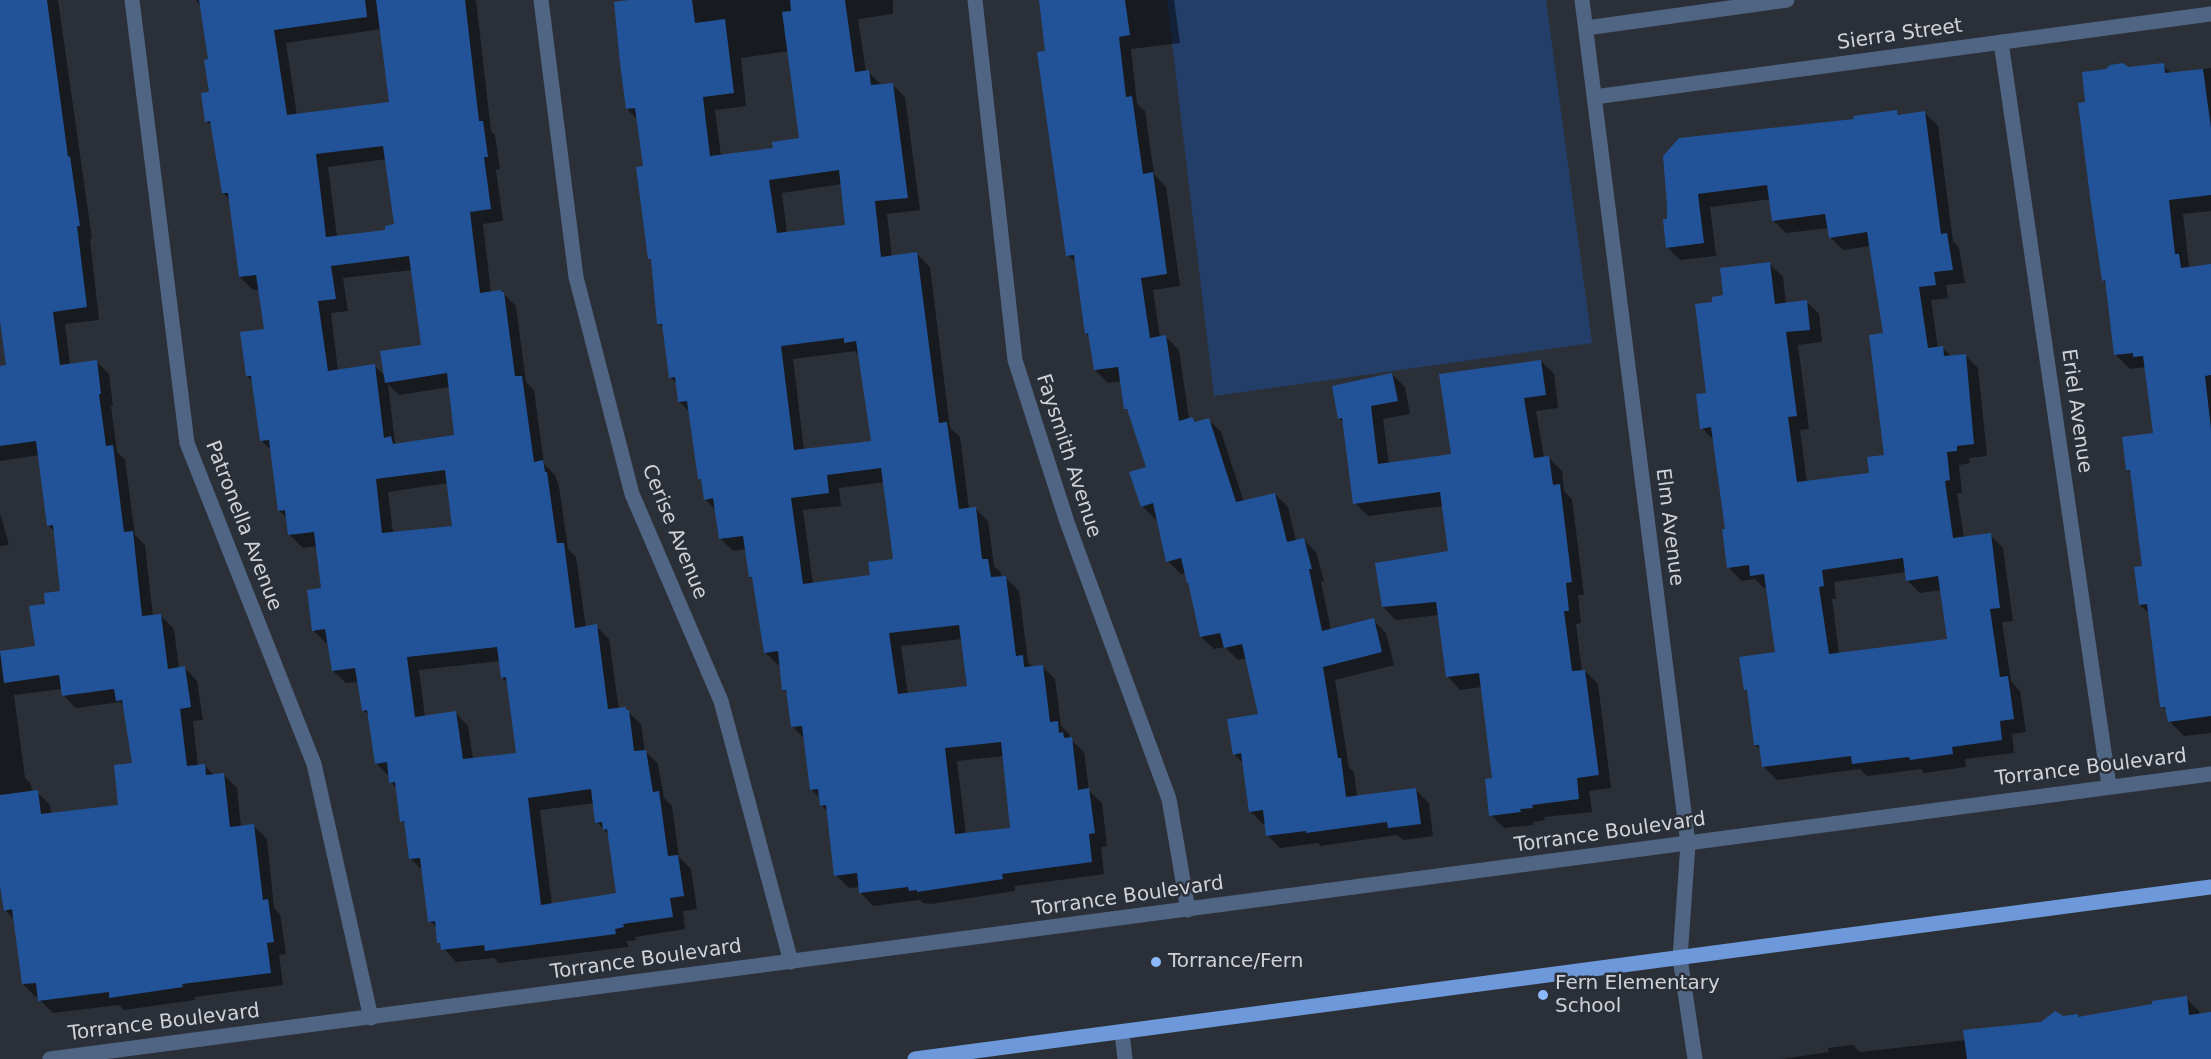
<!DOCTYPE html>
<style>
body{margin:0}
canvas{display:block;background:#2b3038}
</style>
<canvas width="2211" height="1059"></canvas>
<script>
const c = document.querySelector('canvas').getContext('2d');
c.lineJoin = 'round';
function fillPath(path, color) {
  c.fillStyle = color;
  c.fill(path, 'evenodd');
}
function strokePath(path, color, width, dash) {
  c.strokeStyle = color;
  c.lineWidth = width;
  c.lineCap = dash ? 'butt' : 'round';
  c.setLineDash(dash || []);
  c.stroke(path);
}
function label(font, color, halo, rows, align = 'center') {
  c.font = font + ' "DejaVu Sans",sans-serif';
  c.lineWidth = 5;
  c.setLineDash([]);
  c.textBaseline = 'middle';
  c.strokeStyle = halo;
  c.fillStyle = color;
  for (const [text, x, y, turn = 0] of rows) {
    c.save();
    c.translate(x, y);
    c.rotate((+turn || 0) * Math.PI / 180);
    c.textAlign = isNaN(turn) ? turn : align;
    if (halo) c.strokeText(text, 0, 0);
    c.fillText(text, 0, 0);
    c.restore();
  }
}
const green = new Path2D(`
 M1167 0H1546L1592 343 1214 396Z`);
const shadow = new Path2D(`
 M0 0H58L92 239H90L99 320 65 324 70 365 96 361 109 374 113 406H111L117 452 125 460 135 535 145 545 153 617 161 616 174 629 179 669 185 668 197 681 203 720 193 721 198 766 204 765 215 776 224 775 237 788 241 827 254 826 267 839 274 908 280 914 286 954 279 955 283 985 194 997 195 1000 124 1010 119 1005 53 1013 40 1000 39 996 36 997 23 984 15 920 5 910 2 892 0 890V653L37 647 46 605 62 592 55 532 48 525 39 455 0 461V368L8 366 2 323H0ZM62 689 63 695 76 708 120 702 124 707 134 765 120 806 51 815 50 805 37 792H32L31 784 25 778 14 695Z
 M196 0H476L491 131 495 135 500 169 496 170 503 221 483 224 491 293H503L516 306 526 382 534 390 544 464 555 475 559 486 568 549 576 557 586 628 596 626 609 639 619 710 625 709 641 724 645 751 658 764 664 798 672 806 679 857 691 869 697 909 683 911 685 929 635 937 636 940 627 941 628 947 499 963 494 958 456 962 439 943 437 928 430 921 423 871 410 858 406 825 402 821 397 789 391 782 389 776 376 763 370 717 363 710 359 682 346 683 333 671 329 642 326 643 313 630 323 589 318 546 303 548 290 535 288 519 279 511 272 451 261 440 253 382 247 376 266 330 260 289 253 290 240 277 231 201 223 193 213 127 206 121 211 93 209 61 201 7ZM381 29 391 103 297 115 286 43ZM387 159 396 226 387 231 337 237 328 167ZM412 270 423 347 385 376 375 366 338 371 331 313 348 311 343 278ZM388 384 399 395 450 387 456 436 398 445 395 443ZM448 483 453 527 393 533 388 492ZM500 661 502 677 508 683 517 754 473 759 468 726 456 713 425 717 419 670ZM594 803 597 822 609 835 618 895 552 905 540 810Z
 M640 0H893V14L858 19 866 72H868L882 85 892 84 905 97 920 210 887 214 892 257 917 254 930 267 950 428 960 437 969 509 975 508 988 521 994 566 1001 573 1002 578H1006L1019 591 1028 662 1033 667 1042 666 1055 679 1061 726 1070 735V739L1084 752 1089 791 1102 803 1107 846 1101 847 1104 874 1015 886V891L931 904 923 903 920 900 873 906 861 893 860 887 849 888 836 875 828 812 821 805 820 798 811 789 805 739 792 726 788 694 784 690 781 665H778L765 652 754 580 751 577 747 549 733 551 720 538 716 510 705 499 703 482 699 478 690 412 679 402 678 385 670 377 664 329 659 323 652 262 649 258 644 167 638 120 627 109ZM789 51 801 139 774 149 721 156 715 110 746 106 741 58ZM842 184 847 226 787 233 782 193ZM855 351 859 355 873 442 804 450 793 359ZM885 482 895 560 871 576 813 584 803 510 841 506 839 488ZM962 639 968 687 908 695 901 646ZM1004 756 1012 829 966 835 957 761Z
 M1040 0H1174L1180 43 1131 49 1137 104 1145 111 1154 174 1166 187 1180 286 1153 290 1160 338 1166 337 1179 350 1189 419 1192 418 1197 423 1208 419 1221 432 1244 502 1275 494 1288 507 1296 541 1303 539 1316 552 1324 581 1321 582 1331 630 1373 620 1386 633 1394 665 1335 680 1349 768 1354 772 1357 797 1416 790 1429 803 1433 836 1403 840 1397 835 1320 846 1318 843 1280 848 1267 835 1266 824H1263L1250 811 1244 764 1234 754 1259 715 1247 658 1238 660 1225 647 1214 649 1201 637 1190 584 1186 573 1181 574 1168 561 1158 518 1155 519 1142 506 1148 468 1130 413 1125 408 1122 381 1108 383 1095 370 1090 337 1086 333 1077 264 1068 255Z
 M2163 65 2172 74 2211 68V211L2183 214 2189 266 2192 268 2211 266V733L2184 736 2169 721 2168 712 2162 706 2150 614 2140 605 2144 568 2132 474 2128 470 2155 434 2145 367 2130 369 2115 354 2106 284 2103 280 2086 104 2128 68Z
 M1897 112 1901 116 1925 113 1938 126 1953 241 1959 248 1965 283 1946 285 1948 298 1931 300 1938 348 1942 347 1952 357 1965 355 1978 368 1987 456 1969 458 1970 463 1959 465 1962 493H1957L1964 538 1990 535 2003 548 2013 621 2002 622 2011 681 2020 691 2026 732 2012 734 2014 753 1965 759 1966 767 1924 773 1921 769 1867 776 1860 769 1777 780 1764 767 1762 751 1755 745 1749 693 1745 690 1776 653 1767 587 1764 588 1755 579 1742 581 1729 568 1726 530 1714 440 1702 428 1708 395 1714 303 1770 264 1783 277 1786 304 1806 301 1819 314 1822 342 1798 345 1809 429 1800 430 1807 483 1871 474 1885 456 1884 334 1870 246 1843 250 1830 237 1829 228 1786 233 1773 220 1771 199 1710 207 1716 256 1680 260 1667 247 1669 205 1856 121ZM1906 572 1907 580 1920 593 1942 590 1948 641 1839 654 1832 599H1836L1834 582Z
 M1541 361 1554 374 1558 408 1536 411 1544 458H1549L1562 471 1564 491 1572 499 1584 595H1578L1581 623 1576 624 1582 672 1585 671 1598 684 1611 788 1589 791 1592 812 1544 817 1545 820 1533 822V825L1504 828 1491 815 1494 779 1482 687 1460 690 1448 677 1439 615 1396 620 1383 607 1449 553 1443 506 1368 516 1355 503 1344 423 1339 418 1392 374 1405 387 1410 414 1383 419 1389 464 1453 455Z
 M0 513 9 545 0 546Z
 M2186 998 2199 1011 2200 1015 2211 1013V1059H1782L1829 1052 1828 1048 1853 1045 1860 1052 1966 1040 2062 1018 2077 1016 2079 1018Z`);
const building = new Path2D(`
 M0 0H47L68 157 70 156 80 226H77L87 307 53 312 60 365 97 360 101 394H99L106 446 113 445 124 532 133 531 142 616 161 614 168 669 185 666 191 707 180 709 187 766 205 764 206 775 224 773 230 827 254 824 263 900 268 899 274 942 267 943 271 973 182 984 183 987 109 998V992L38 1001 36 983 22 984 12 909 4 911 0 887V795L38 790 41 814 118 805 114 765 132 763 122 700 116 701 114 689 62 696 59 675 4 683 0 651 35 646 29 606 45 604 44 593 60 591 53 525 47 526 36 441 0 446V366L6 365 0 321Z
 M199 0H365L367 17 274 30 287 115 389 102 376 0H465L479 121H483L488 157H484L491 209 470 212 480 293 501 290V292H504L515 376H522L534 462 543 460 545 472H547L557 543H564L575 628 597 624 608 709 626 707V710H629L634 751 646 750 653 792 659 791 668 856 678 855 684 896 670 898 673 917 623 924 624 927 615 929 616 934 485 951 484 945 441 950 440 943H437L435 921 428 922 420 858 409 859 404 821 400 822 395 782 389 783 387 762 375 764 367 710 362 711 355 668 332 671 325 629 312 631 307 590 321 588 314 532 288 535 285 510 278 511 269 440 260 441 251 376H246L240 332 264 329 256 275 239 277 228 193H222L210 121 205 122 201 93 209 92 204 60 208 59ZM383 146 394 224 385 226V230L326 237 316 154ZM409 256 421 345 380 351 385 383 447 373 454 435 393 444 391 436 384 438 375 364 328 371 318 301 336 299 331 266ZM445 470 452 526 382 533 376 479ZM497 647 501 678 506 677 516 753 463 759 456 711 415 717 407 657ZM591 789 595 823 602 822 603 830 607 829 616 893 541 905 528 798Z
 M629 0H692L695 23 725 19 734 93 703 97 710 156 773 148 772 142 799 138 782 12 791 11 790 0H845L855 72 869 70 871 85 893 83 908 198 875 201 881 257 917 252 939 423 947 422 959 509 976 507 982 559H988L991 577 1006 576 1016 656 1023 655 1024 667 1043 665 1050 722 1058 721 1059 733 1063 732 1064 738 1072 737 1078 790 1089 788 1095 833 1089 834 1092 862 1002 874 1003 879 917 892V890L909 891 908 887 859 893 857 873 834 876 826 805 820 806 818 789 810 790 802 726 791 727 786 690H782L778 651 764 653 752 577H749L743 536 719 539 713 498 704 500 701 479H698L687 401 678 402 675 377 669 378 662 324H657L651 259H648L636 167 643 166 635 108 626 109 620 63 614 2ZM839 170 845 225 777 233 769 180ZM844 338V343L856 341 871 441 794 450 781 346ZM881 468 893 559 868 562 870 575 803 584 791 498 829 493 827 475ZM959 625 967 686 898 694 889 633ZM1001 742 1010 828 955 834 945 748Z
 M1039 0H1125L1130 35 1119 37 1126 97 1132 96 1143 174 1153 172 1167 274 1141 278 1150 338 1166 335 1179 421 1192 417 1195 422 1209 418 1236 502 1275 493 1287 542 1304 538 1312 569H1309L1322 631 1374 618 1382 652 1323 667 1338 758H1341L1346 797 1416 788 1421 824 1388 828 1387 822 1306 833V831L1266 836 1263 810 1249 812 1241 753 1233 755 1227 719 1258 714 1242 644 1224 648 1220 633 1200 637 1188 582 1187 583 1181 558 1166 562 1153 503 1141 507 1129 472 1146 467 1127 409H1124L1118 367 1094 370 1088 333 1085 334 1074 255 1066 256 1037 52 1045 51Z
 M2123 63 2128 67 2164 63 2165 73 2203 69 2211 128V195L2169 200 2175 254H2179L2181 268 2211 264V375L2205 376 2211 429V716L2168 722 2165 707H2160L2147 604 2139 605 2134 567 2142 566 2130 470H2126L2122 437 2153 433 2143 356 2133 357V353L2114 355 2105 280 2102 281 2091 204 2078 103 2085 102 2082 72 2106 69 2110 65Z
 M1897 110 1898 115 1925 111 1941 234 1947 233 1953 270 1934 272 1936 285 1919 287 1928 348 1943 346 1944 356 1966 354 1974 444 1957 446V451L1947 452 1950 480 1945 481 1953 538 1991 533 2000 608 1990 609 2000 677 2008 676 2014 719 2000 721 2002 740 1952 747 1953 754 1910 760 1909 757 1852 764 1851 756 1762 767 1759 745H1754L1747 690H1744L1739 657 1775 652 1764 574 1750 576 1749 565 1727 568 1722 529H1725L1711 427 1700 429 1696 394 1706 393 1695 304 1712 302V297L1723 295 1720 268 1770 262 1775 304 1807 300 1810 330 1786 332 1797 416 1788 417 1797 482 1869 473 1867 457 1884 455 1869 335 1883 333 1867 232 1829 238 1825 214 1772 221 1767 185 1698 194 1704 243 1666 248 1663 219H1667V205L1663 156 1679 138 1854 119 1853 116ZM1903 558 1906 581 1938 576 1947 639 1829 654 1819 587 1824 586 1822 570Z
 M1541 360 1546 395 1524 398 1534 458 1549 456 1553 485 1560 484 1572 582 1566 583 1569 611H1564L1572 671 1585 670 1599 775 1577 778 1579 799 1532 805 1533 808 1520 809 1521 812 1489 816 1485 779 1492 778 1479 673 1446 677 1436 602 1382 607 1375 563 1448 551 1440 492 1353 504 1342 418 1338 419 1332 386 1392 373 1398 401 1371 406 1378 464 1451 454 1439 374Z
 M2187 996 2189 1015 2211 1012V1059H1967L1963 1030 2041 1022 2055 1011 2063 1016 2078 1014V1017L2152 1004V1001Z`);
const minor = new Path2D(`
 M132 0 187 443 314 764 371 1018
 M541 0 576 277 632 494 721 701 791 962
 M975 0 1015 360 1067 522 1169 799 1188 910
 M1582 0 1688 844 1680 958 1695 1059
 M1586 28 1787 0
 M2001 42 2109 786
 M1594 97 2211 14
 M1122 1032 1125 1059
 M50 1059 2211 774`);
const primary = new Path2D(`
 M915 1059 2211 887`);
const markers = [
 [1156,962,6,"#8cb9fc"],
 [1543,995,6,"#8cb9fc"]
];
const streetNames = [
 ["Sierra Street",1900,35,-8],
 ["Eriel Avenue",2076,411,82],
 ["Faysmith Avenue",1068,456,72],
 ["Patronella Avenue",243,526,69],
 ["Elm Avenue",1669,527,83],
 ["Cerise Avenue",674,532,68],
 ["Torrance Boulevard",2091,768,-7],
 ["Torrance Boulevard",1610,833,-8],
 ["Torrance Boulevard",1128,897,-8],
 ["Torrance Boulevard",646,960,-8],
 ["Torrance Boulevard",164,1023,-7]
];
const poiNames = [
 ["Torrance/Fern",1168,962],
 ["Fern Elementary",1555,984],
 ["School",1555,1007]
];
fillPath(green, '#223e69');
fillPath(shadow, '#0007');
fillPath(building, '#225298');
strokePath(minor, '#506584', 15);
strokePath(primary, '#6d98d9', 15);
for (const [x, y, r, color] of markers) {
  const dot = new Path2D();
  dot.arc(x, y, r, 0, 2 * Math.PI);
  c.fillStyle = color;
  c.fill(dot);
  strokePath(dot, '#2b3038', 2);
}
label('20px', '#cfd2d8', '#2b3038', streetNames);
label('20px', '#cfd2d8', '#2b3038', poiNames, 'left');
</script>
